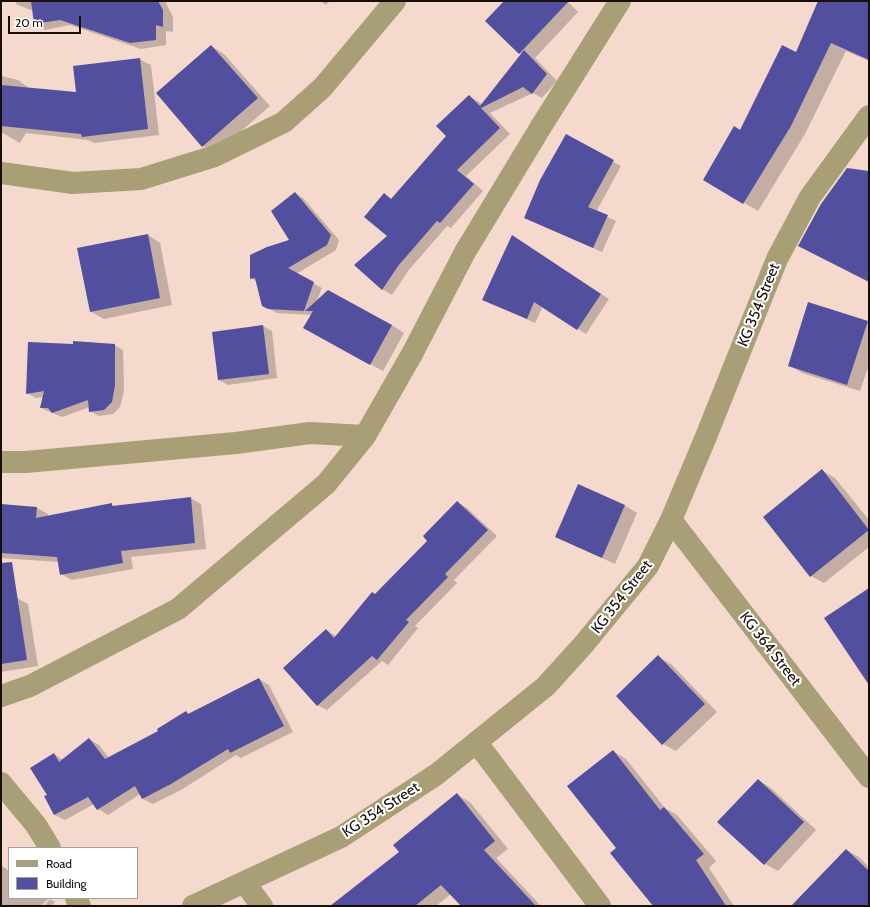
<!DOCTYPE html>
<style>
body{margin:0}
#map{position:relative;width:870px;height:907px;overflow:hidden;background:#f5d9cc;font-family:Cabin,sans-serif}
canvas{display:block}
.frame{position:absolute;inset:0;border:2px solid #170e0a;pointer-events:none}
.legend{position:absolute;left:8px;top:847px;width:130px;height:52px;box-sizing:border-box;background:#fff;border:1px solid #a29f9d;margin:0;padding:5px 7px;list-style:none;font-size:12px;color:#170e0a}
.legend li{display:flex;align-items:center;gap:8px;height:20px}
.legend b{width:20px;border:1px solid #a29f9d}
.scale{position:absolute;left:8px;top:16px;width:73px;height:18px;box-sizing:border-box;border:2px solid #170e0a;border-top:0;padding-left:5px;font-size:12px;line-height:14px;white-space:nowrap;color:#170e0a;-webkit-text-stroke:3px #fff;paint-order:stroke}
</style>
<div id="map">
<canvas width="870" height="907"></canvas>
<div class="frame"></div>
<ul class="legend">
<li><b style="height:5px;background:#a99f77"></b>Road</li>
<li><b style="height:11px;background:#52509e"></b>Building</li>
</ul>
<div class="scale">20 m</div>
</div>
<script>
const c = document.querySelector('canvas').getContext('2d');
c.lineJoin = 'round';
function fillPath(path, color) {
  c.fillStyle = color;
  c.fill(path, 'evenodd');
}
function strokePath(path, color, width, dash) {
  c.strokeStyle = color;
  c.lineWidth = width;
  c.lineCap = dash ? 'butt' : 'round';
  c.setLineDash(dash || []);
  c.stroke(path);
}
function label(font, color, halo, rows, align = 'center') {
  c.font = font + ' Cabin,sans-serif';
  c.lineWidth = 4;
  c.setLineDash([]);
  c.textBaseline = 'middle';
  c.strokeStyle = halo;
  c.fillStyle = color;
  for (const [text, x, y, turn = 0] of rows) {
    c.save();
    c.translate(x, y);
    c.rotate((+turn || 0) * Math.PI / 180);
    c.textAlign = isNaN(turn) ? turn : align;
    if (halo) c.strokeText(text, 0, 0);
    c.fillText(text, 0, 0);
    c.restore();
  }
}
const shadow = new Path2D(`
 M16 1H165L173 17V32L166 31V45L141 49 70 25 45 30 35 24 33 11 16 4Z
 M320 1H330L326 5Z
 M506 1H567L578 12 535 58 557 81 542 98 533 93 490 113 510 134 466 176 483 191 451 228 447 226 408 271 392 295 382 289 388 236 384 195 392 199 447 136 469 96 482 104 522 54 520 53Z
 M819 1H869V61L846 51 805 134 758 211 704 179 797 54Z
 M211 46 224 54 270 106 216 153 203 146Z
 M139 59 151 65 159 135 94 143 88 140 26 133 20 143 1 132V76L18 80 29 88 78 93Z
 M566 136 621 166 596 212 616 221 602 252 525 218Z
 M295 193 303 198 339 240 336 250 296 274 322 288 317 300 392 325 404 333 383 371 317 335 312 315 277 313 262 305 256 281 251 278 290 240Z
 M148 235 160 243 172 305 104 319 91 312Z
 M520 241 609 299 586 334 543 306 535 323 483 299Z
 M809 304 869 323V365L860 391 802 373 789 365Z
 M263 326 272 331 277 378 228 385 219 380Z
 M114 345 123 350 124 391 120 407 113 414 99 416 90 411V407L62 417 41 408 44 397 36 398 27 393Z
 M823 471 835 478 869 520V547L824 583 811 576Z
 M190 498 201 504 206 549 131 557 133 569 72 580 61 574 59 562 1 558V505L37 508 48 514V516L111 504 116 507Z
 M457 502 467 508 497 536 454 580 457 583 415 626 418 628 388 665 382 661 327 710 317 705 326 630 336 636 429 541Z
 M624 505 637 513 615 564 556 537Z
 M17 598 28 604 38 666 1 672V600Z
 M658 657 671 664 717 712 676 751 663 744Z
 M259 679 269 685 293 732 241 758 236 755 181 790 153 804 143 799 140 794 108 815 98 809 94 804 65 820 55 815 48 795 54 754 63 760 89 739 99 745 109 758 160 731 186 712 190 714Z
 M613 751 626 759 665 808 677 815 716 861 709 868 734 906H654L617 848Z
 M758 780 771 788 816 830 778 871 765 864 721 820Z
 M457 795 470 802 508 849 496 858 541 906H463L451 894 436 906H338L400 852Z
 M846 850 859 857 869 867V906H809Z
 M2 866 9 871V898L48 899 41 906H1Z
 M50 899 55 902 51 906H44Z`);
const building = new Path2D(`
 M31 1H158L163 10V27L156 25V40L130 43 60 20 34 24Z
 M504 1H569L519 54 485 21Z
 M818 1H869V60L831 43 791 126 743 204 703 180 734 126 740 130 782 45 796 52Z
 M211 45 258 98 202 147 156 93Z
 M524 50 547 74 532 94 523 87 481 108 500 128 457 170 474 184 440 223 437 221 398 266 382 290 354 265 387 236 364 217 384 193 391 199 446 136 436 126 469 95 480 106Z
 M140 58 148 129 82 137 81 134 1 126V85L76 92 73 66Z
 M566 134 614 160 588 207 608 215 593 248 524 218 540 180Z
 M847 168 869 171V282L798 246 821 204Z
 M295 192 331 235 327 245 288 268 314 282 304 311 268 309 262 306 255 278 250 279V255L267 247 289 240 271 211Z
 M148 234 160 298 90 312 77 248Z
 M512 235 601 294 577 330 534 302 527 319 482 300Z
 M328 290 392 325 370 365 303 328 313 311H305Z
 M808 302 868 321 847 385 788 366Z
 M263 325 269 374 218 380 212 332Z
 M73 341 115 344V385L112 402 104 410 89 412 88 400 52 413 48 408H40L44 391 26 394 28 342 73 344Z
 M822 469 869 530 810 577 763 517Z
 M578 484 625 505 602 558 555 537Z
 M191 497 195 543 121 551 123 563 60 575 57 557 1 553V504L37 507 36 518 112 503V506Z
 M457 501 488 530 445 574 448 577 406 620 409 622 377 660 372 656 317 706 283 668 326 629 334 638 372 592 375 594 427 541 423 536Z
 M12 562 27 660 1 664V563Z
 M869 588V685L824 618Z
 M658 655 705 704 662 745 616 696Z
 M259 678 284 726 230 753 228 749 171 784 142 799 135 786 97 810 88 797 54 815 44 796 47 795 30 768 54 753 59 762 89 738 105 759 158 731 157 729 186 711 188 714Z
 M613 750 660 810 664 807 704 854 696 860 726 906H653L610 853 616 848 567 786Z
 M758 779 804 822 764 865 717 822Z
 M457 793 495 841 484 850 536 906H461L441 885 415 906H330L399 852 393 845Z
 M846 849 869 871V906H791Z`);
const minor = new Path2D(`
 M1 173 73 183 141 179 215 156 284 122 323 87 395 1
 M1 462H26L236 443 310 433 365 436
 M671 520 869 777
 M1 696 30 686 178 609 326 484 365 436 412 354 465 252 542 125 620 1
 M477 743 600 906
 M1 783 36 825 50 848
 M244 882 262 906
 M76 898 80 906
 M193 906 341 837 437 774 546 686 584 644 648 566 671 520 705 439 777 259 810 197 869 116`);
const streetNames = [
 ["KG 354 Street",759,305,-68],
 ["KG 354 Street",622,597,-52],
 ["KG 364 Street",770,649,52],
 ["KG 354 Street",381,810,-33]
];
fillPath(shadow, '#0003');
fillPath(building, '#52509e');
strokePath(minor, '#a99f77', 22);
label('15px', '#170e0a', '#fff', streetNames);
</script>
